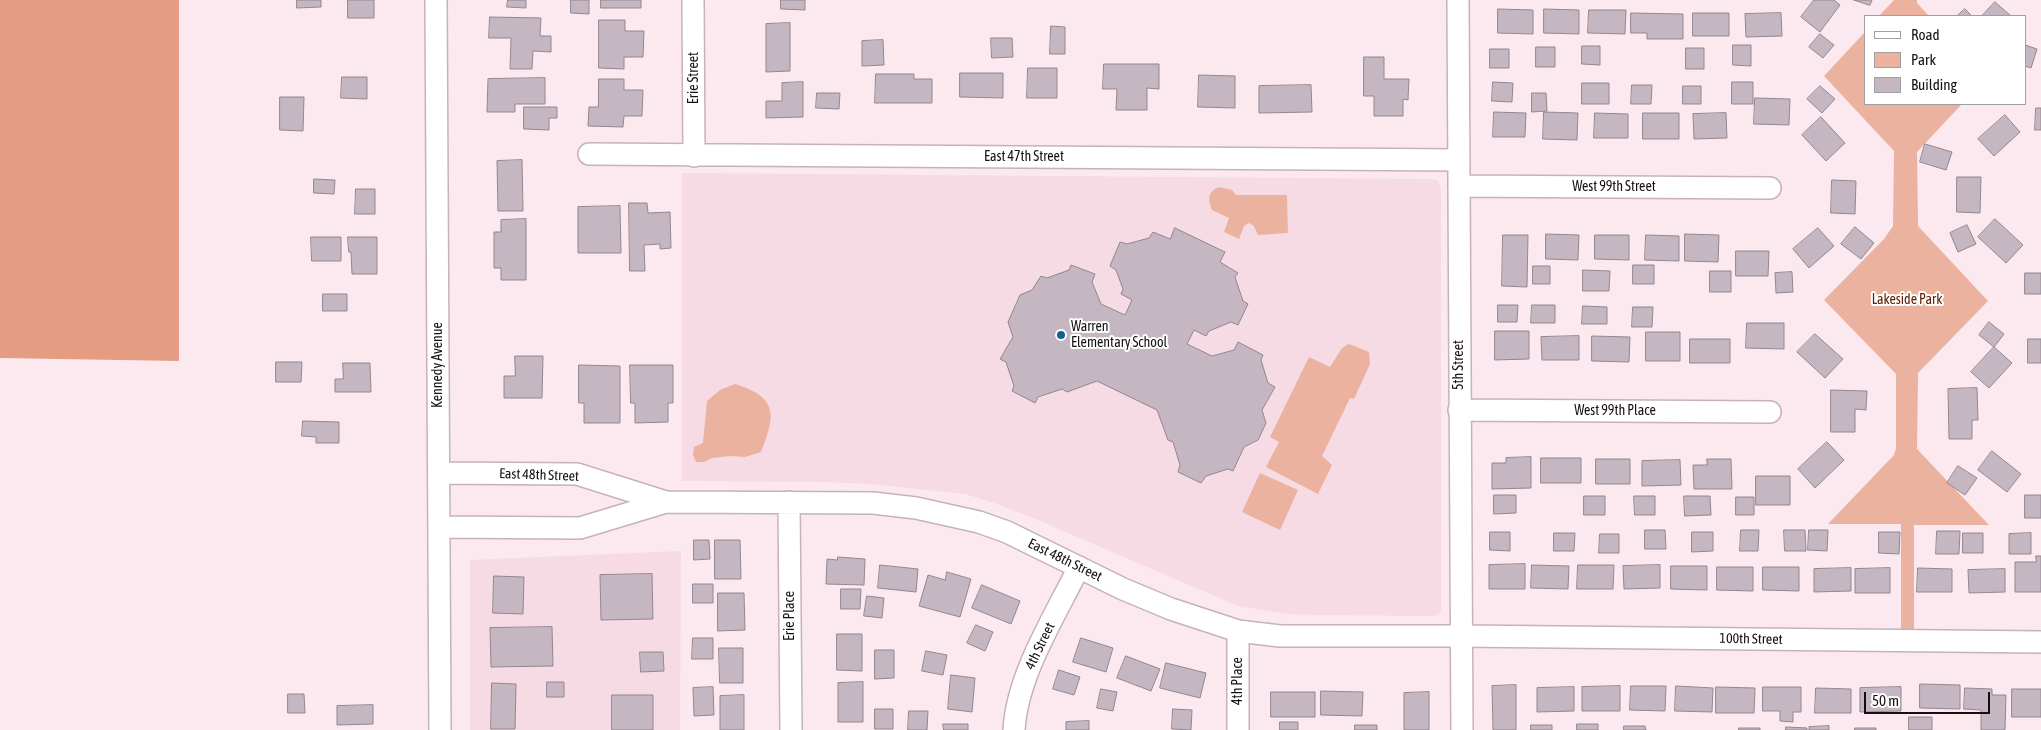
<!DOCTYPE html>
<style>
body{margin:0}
#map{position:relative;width:2041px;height:730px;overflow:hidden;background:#fce9ef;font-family:"Asap Condensed",sans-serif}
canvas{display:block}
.legend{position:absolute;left:1864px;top:15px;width:162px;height:90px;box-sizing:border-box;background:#fff;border:1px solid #a19fa0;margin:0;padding:6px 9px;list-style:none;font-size:15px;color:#150f11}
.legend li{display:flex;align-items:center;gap:10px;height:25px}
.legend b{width:25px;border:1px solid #a19fa0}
.scale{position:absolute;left:1864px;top:692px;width:126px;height:22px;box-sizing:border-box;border:2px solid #150f11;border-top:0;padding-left:6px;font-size:15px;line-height:18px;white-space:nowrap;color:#150f11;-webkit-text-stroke:4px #fff;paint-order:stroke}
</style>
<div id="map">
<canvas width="2041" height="730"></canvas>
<ul class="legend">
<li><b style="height:6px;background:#fff"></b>Road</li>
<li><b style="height:14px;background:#eab29f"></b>Park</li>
<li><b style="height:14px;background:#c5b7c2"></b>Building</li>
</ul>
<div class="scale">50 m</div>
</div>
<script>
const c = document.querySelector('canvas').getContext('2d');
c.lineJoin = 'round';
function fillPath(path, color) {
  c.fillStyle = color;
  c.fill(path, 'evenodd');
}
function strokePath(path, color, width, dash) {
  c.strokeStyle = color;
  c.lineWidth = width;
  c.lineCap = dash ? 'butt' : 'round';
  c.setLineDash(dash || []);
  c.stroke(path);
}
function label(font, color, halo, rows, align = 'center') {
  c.font = font + ' "Asap Condensed",sans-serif';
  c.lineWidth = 4;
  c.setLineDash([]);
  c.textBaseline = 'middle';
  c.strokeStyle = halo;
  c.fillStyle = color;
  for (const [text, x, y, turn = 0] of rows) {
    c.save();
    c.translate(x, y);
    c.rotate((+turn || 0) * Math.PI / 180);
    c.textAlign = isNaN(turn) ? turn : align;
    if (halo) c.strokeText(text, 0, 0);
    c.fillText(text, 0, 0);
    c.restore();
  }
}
const built = new Path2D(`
 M682 173 1432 179 1438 180 1441 190V611L1439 615 1433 616 1315 615 1289 614 1238 606 1038 520 994 503 965 494 871 484 827 482 682 481Z
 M681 551 680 730H470V560Z`);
const green = new Path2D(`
 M1894 0H1917V3L1929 16H1879Z
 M1865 32V104H1962L1917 152 1918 226 1988 301 1918 373 1917 449 1989 525H1914V630H1901V524H1828L1894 455 1896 448V374L1824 300 1884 239 1893 226 1894 151 1824 76Z
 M1219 187 1232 190 1236 195H1287L1288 233 1258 235 1254 226 1249 223 1244 226 1239 239 1224 232 1229 218 1212 210C1208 199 1207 192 1219 187Z
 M1349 344 1369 352 1370 364 1354 399 1350 398 1322 456 1332 465 1318 494 1266 467 1279 442 1270 437 1309 357 1330 367 1342 348Z
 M735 384C778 397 776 415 761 452L745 457 730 456 712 458 704 462H696L693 455 694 447 703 443 707 401 720 390Z
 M1260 473 1298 490 1280 530 1242 512Z`);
const forest = new Path2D(`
 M0 0H179V361L0 358Z`);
const building = new Path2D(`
 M297 0H321V7L297 8Z
 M348 0H374V18H348Z
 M508 0H526V8L507 7Z
 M571 0H589V14L571 13Z
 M601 0H641V8H601Z
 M781 0H805V10L781 9Z
 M1814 0H1834L1840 5 1820 32 1801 17Z
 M1854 0H1872L1870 5Z
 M1995 2 2011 16H1982Z
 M1498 9 1533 10V34L1498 33Z
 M1544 9 1579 10V34L1544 33Z
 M1965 9 1972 16H1957Z
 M1589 10H1626L1625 34 1588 33Z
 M1631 13 1683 14V39H1647V33H1631Z
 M1693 13H1729V36H1693Z
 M1781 13 1782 36 1746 37 1745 14Z
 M490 17 541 18 540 36H551V52L533 51 532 69H510L511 38H489Z
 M599 20H625V31H644L643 57H624V69L599 68Z
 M790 23V71L766 72V24Z
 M1051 26 1065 27V54H1050Z
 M1820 34 1834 45 1823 58 1809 47Z
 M991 38H1012L1013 57 992 58Z
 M883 40 884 65 862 66V41Z
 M1733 45H1751V66L1733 65Z
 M2025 45 2037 49 2031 68 2025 66Z
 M1582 46H1600V65L1582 64Z
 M1536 47H1555V67H1536Z
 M1686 48H1704V69H1686Z
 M1490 49H1509V68H1490Z
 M1364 57H1384V79H1409L1408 100 1403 99V116H1374V96H1364Z
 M1104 64H1159V89L1147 88V110H1116L1117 89H1103Z
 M1028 68H1057V98H1027Z
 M960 73H1003V98L960 97Z
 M876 74H914V79H932V103H875Z
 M1199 75 1235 76V108L1198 107Z
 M342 77H367V99L341 98Z
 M545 78V104H515V112H487L488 79Z
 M599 79H624V90H643L642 116H624L623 127 588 126 589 107H598Z
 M803 82V117L766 118V101H782V83Z
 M1493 82 1513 83 1512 102 1492 101Z
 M1732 82H1753V104H1732Z
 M1582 83H1609V104H1582Z
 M1311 85 1312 112 1259 113V86Z
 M1632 85H1652L1651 104H1631Z
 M1683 86H1701V104H1683Z
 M1820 86 1835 99 1822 113 1807 99Z
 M817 93H840L839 109 816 108Z
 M1532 93H1546L1547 111 1532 112Z
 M280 97H304L303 131 280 130Z
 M1755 98 1790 99 1789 125 1754 124Z
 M524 107H557V118H549V130L524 129Z
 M2036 108H2041V130H2035Z
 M1494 112 1526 113 1525 137H1493Z
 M1544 112 1578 113 1577 140 1543 139Z
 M1595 113 1628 114V138H1594Z
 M1643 113H1679V139H1643Z
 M1726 113 1727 138 1694 139 1693 114Z
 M2005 115 2020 132 1994 156 1978 139Z
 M1821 117 1845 143 1826 161 1802 135Z
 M1925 144 1952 152 1946 170 1920 162Z
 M522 160 523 211H498L497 161Z
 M1957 177H1981L1980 213 1957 212Z
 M314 179 335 180 334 194 314 193Z
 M1832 180 1856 181 1855 214 1831 213Z
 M356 189H375V214H355Z
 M629 203H647L648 213 670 212 671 248 660 249V244L644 245 645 271H630Z
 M620 206 621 253H578V207Z
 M526 219V280H501V268H494V232H501V220Z
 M1995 219 2023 245 2006 263 1978 237Z
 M1967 225 1976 244 1958 252 1950 233Z
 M1855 227 1874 243 1861 259 1841 244Z
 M1175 228 1225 252 1220 262 1238 273 1235 277 1243 301 1248 304 1238 325 1231 322 1209 331 1206 336 1194 330 1187 344 1212 356 1234 350 1238 342 1263 355 1261 360 1268 383 1275 387 1262 410 1266 423 1258 440 1244 447 1233 471 1228 469 1206 476 1201 483 1178 472 1180 465 1173 442 1168 440 1157 410 1097 381 1067 392 1062 389 1038 397 1035 403 1012 391 1014 386 1006 362 1000 359 1013 337 1008 322 1020 295 1032 290 1041 276 1047 278 1069 270 1071 265 1095 274 1092 282 1101 304 1125 315 1132 300 1121 294 1123 289 1116 270 1110 266 1120 242 1127 244 1149 238 1153 232 1170 239Z
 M1818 228 1834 246 1809 268 1793 249Z
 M1546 234 1579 235 1578 260 1546 259Z
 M1685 234 1719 235 1718 262 1685 261Z
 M1503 235H1528L1527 287 1502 286Z
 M1595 235H1629V260L1595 259Z
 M1646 235 1679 236V261L1645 260Z
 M311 237H341V261H312Z
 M348 237H377V274H352L351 252H349Z
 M1736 251H1769L1768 276H1736Z
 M1633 265H1654V284H1633Z
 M1533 266H1550V284H1533Z
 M1583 270 1610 271 1609 291H1583Z
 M1710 271H1731V292H1710Z
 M1792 272 1793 292 1776 293 1775 273Z
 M2025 273H2041V294H2025Z
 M323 294H347V311H323Z
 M1498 305H1518L1517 322H1498Z
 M1532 305H1555V323H1531Z
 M1583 306 1607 307V324H1582Z
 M1633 307H1653L1652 327H1632Z
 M1989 322 2004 334 1994 347 1979 335Z
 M1747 323H1784V349L1746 348Z
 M1495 331H1529V359L1495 360Z
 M1646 332H1680V361H1646Z
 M1815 334 1843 359 1825 378 1797 352Z
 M1579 336V360H1542L1541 337Z
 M1592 336 1630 337 1629 362 1592 361Z
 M1690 339H1730V363H1690Z
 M2028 339H2041V363H2028Z
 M1994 347 2012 363 1989 388 1971 372Z
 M515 356H543L542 398H504V376H515Z
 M276 362H302L301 382H276Z
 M343 363H370L371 392H335V379H343Z
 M579 365 620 366V423H584V403H579Z
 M630 365H673V403H668V422L635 423V403H631Z
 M1977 388 1978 420H1972V439H1949L1948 389Z
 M1831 390 1867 391 1866 410 1855 409V432H1831Z
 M303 421 339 422V443H316V437L302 436Z
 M1827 442 1844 460 1815 488 1798 469Z
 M1992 451 2021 474 2007 492 1978 470Z
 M1531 457V488L1492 489V463H1506V458Z
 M1541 458H1581V483H1541Z
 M1596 459H1630V484H1596Z
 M1707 459H1731L1732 489H1694L1693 465H1707Z
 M1680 460 1681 485 1642 486V461Z
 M1958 466 1977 478 1965 495 1947 483Z
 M1756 476H1790V505H1756Z
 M1494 495H1516V513L1494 514Z
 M2025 495H2041V518H2025Z
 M1584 496H1605V515H1584Z
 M1634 496H1655V515H1635Z
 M1684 496H1710L1711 515 1685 516Z
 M1736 497H1754V515H1736Z
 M1645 530H1665L1666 549H1645Z
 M1741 530H1759L1758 551H1740Z
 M1784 530H1805L1806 551H1785Z
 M1809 530H1828L1827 551 1808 550Z
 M1937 531H1960L1959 554H1936Z
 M1490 532H1510V551L1490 550Z
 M1692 532H1713V551L1692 552Z
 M1879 532H1900L1899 554 1879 553Z
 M1554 533H1575L1574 551H1554Z
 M1963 533H1983V553H1963Z
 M2031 533V554H2009V534Z
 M1600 534H1619V553H1599Z
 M694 540H709L710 559 694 560Z
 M715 540H740L741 579H715Z
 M2036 556H2041V592H2015V562H2036Z
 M838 557 865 559 864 585 826 584 827 559 837 560Z
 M1525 564V589H1489V565Z
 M880 565 918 569 916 592 878 588Z
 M1532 565 1569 566 1568 589 1531 588Z
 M1578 565H1614L1613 589H1577Z
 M1660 565V588L1624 589 1623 566Z
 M1671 566H1707V590L1671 589Z
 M1717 567H1753V591L1717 590Z
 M1763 567H1799V591L1763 590Z
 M1851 568V591L1814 592V569Z
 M1890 568V593H1855V569Z
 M1918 568 1952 569V592H1917Z
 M2005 569V592L1969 593 1968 570Z
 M947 572 971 579 960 617 919 606 928 575 945 580Z
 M652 574 653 619 601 620 600 575Z
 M494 576 524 577 523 614 493 613Z
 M693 584H713V603H693Z
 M982 585 1020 601 1011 624 972 608Z
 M841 589H861L860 609H841Z
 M718 593H744L745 630 718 631Z
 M867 596 884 598 882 618 864 616Z
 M976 625 993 632 985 651 967 643Z
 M552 627 553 666 491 667 490 628Z
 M837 634H862V671L837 670Z
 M693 638H713V659H692Z
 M1081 638 1113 648 1106 672 1073 662Z
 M719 648H743V683H720Z
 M875 650H894V678L875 679Z
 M926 651 947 655 943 675 922 671Z
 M640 652H663L664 671 641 672Z
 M1126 656 1160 669 1151 691 1117 678Z
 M1166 663 1206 673 1200 698 1160 688Z
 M1059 670 1080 677 1074 695 1053 689Z
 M951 675 975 678 972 712 948 709Z
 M547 682H564V697H547Z
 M863 682V722H838V683Z
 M492 683 516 684 515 729H491Z
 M1920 684 1960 685V709L1920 708Z
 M1516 685V730H1493L1492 686Z
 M1620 686V711H1582V687Z
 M1631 686H1666L1665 711 1630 710Z
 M1676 686 1713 688 1712 712 1675 711Z
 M713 687 714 715 694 716 693 688Z
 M1574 687V711L1537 712V688Z
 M1716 687 1755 688 1754 713H1716Z
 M1763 687H1801V712H1793V722L1780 721V711H1763Z
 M1901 687V711L1860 712V688Z
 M1816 688 1851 689V713H1815Z
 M1965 688 1992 689V695H2006L2005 730H1981V710L1964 709Z
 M1101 689 1117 692 1113 711 1097 708Z
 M2012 689H2041V717H2012Z
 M1321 691 1363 692 1362 716 1321 715Z
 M1271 692H1315V717H1271Z
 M1429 692V730H1404V693Z
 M288 694H304L305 713H288Z
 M612 695H653V730H612Z
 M744 695V730H720V696Z
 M373 705V724L337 725V706Z
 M875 709H893V729H875Z
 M1173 709 1192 710 1191 730 1172 729Z
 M909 711H928L927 730H908Z
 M1909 717H1932V730H1909Z
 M1089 721V730H1066V722Z
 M1280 722H1298V730H1280Z
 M943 724H968V730H944Z
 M1577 724H1598V730H1577Z
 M1355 725H1377V730H1355Z
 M1531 725H1552V730H1531Z
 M1624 726H1645L1646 730H1624Z
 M1829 726V730H1809V727Z
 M1786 727 1807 728V730H1786Z
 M1739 728H1760V730H1739Z
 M1855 728H1876V730H1855Z`);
const minor = new Path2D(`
 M436 0 440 730
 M693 0 694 156
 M1458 0 1462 730
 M589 154 1459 160
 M1459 186 1770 188
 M1459 410 1770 412
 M439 473 577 474 666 502
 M789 502 791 730
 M440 527 580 528 666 502 873 503 916 508 979 522 1007 532 1123 589 1171 609 1238 631 1280 636H1461L2041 642
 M1238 631V730
 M1014 730C1017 675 1055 616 1079 567`);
const markers = [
 [1061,335,5,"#145f93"]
];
const streetNames = [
 ["Erie Street",694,78,-90],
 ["East 47th Street",1024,157],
 ["West 99th Street",1614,187],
 ["Kennedy Avenue",438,365,-90],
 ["5th Street",1459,365,-90],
 ["West 99th Place",1615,411],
 ["East 48th Street",539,475,2],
 ["East 48th Street",1065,560,26],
 ["Erie Place",790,616,-90],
 ["100th Street",1751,639,1],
 ["4th Street",1040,646,-64],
 ["4th Place",1238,681,-90]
];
const parkNames = [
 ["Lakeside Park",1907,300]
];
const poiNames = [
 ["Warren",1071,327],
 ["Elementary School",1071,343]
];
fillPath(built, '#f6dbe4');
fillPath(green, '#eab29f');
fillPath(forest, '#e49c83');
fillPath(building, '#c5b7c2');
strokePath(building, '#938690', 1);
strokePath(minor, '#c5b3b9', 24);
strokePath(minor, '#fff', 21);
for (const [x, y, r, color] of markers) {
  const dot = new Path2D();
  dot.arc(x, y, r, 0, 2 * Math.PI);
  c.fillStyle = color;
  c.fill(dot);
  strokePath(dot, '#fff', 2);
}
label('14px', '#150f11', '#fff', streetNames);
label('14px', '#602107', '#fff', parkNames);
label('14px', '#150f11', '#fff', poiNames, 'left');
</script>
